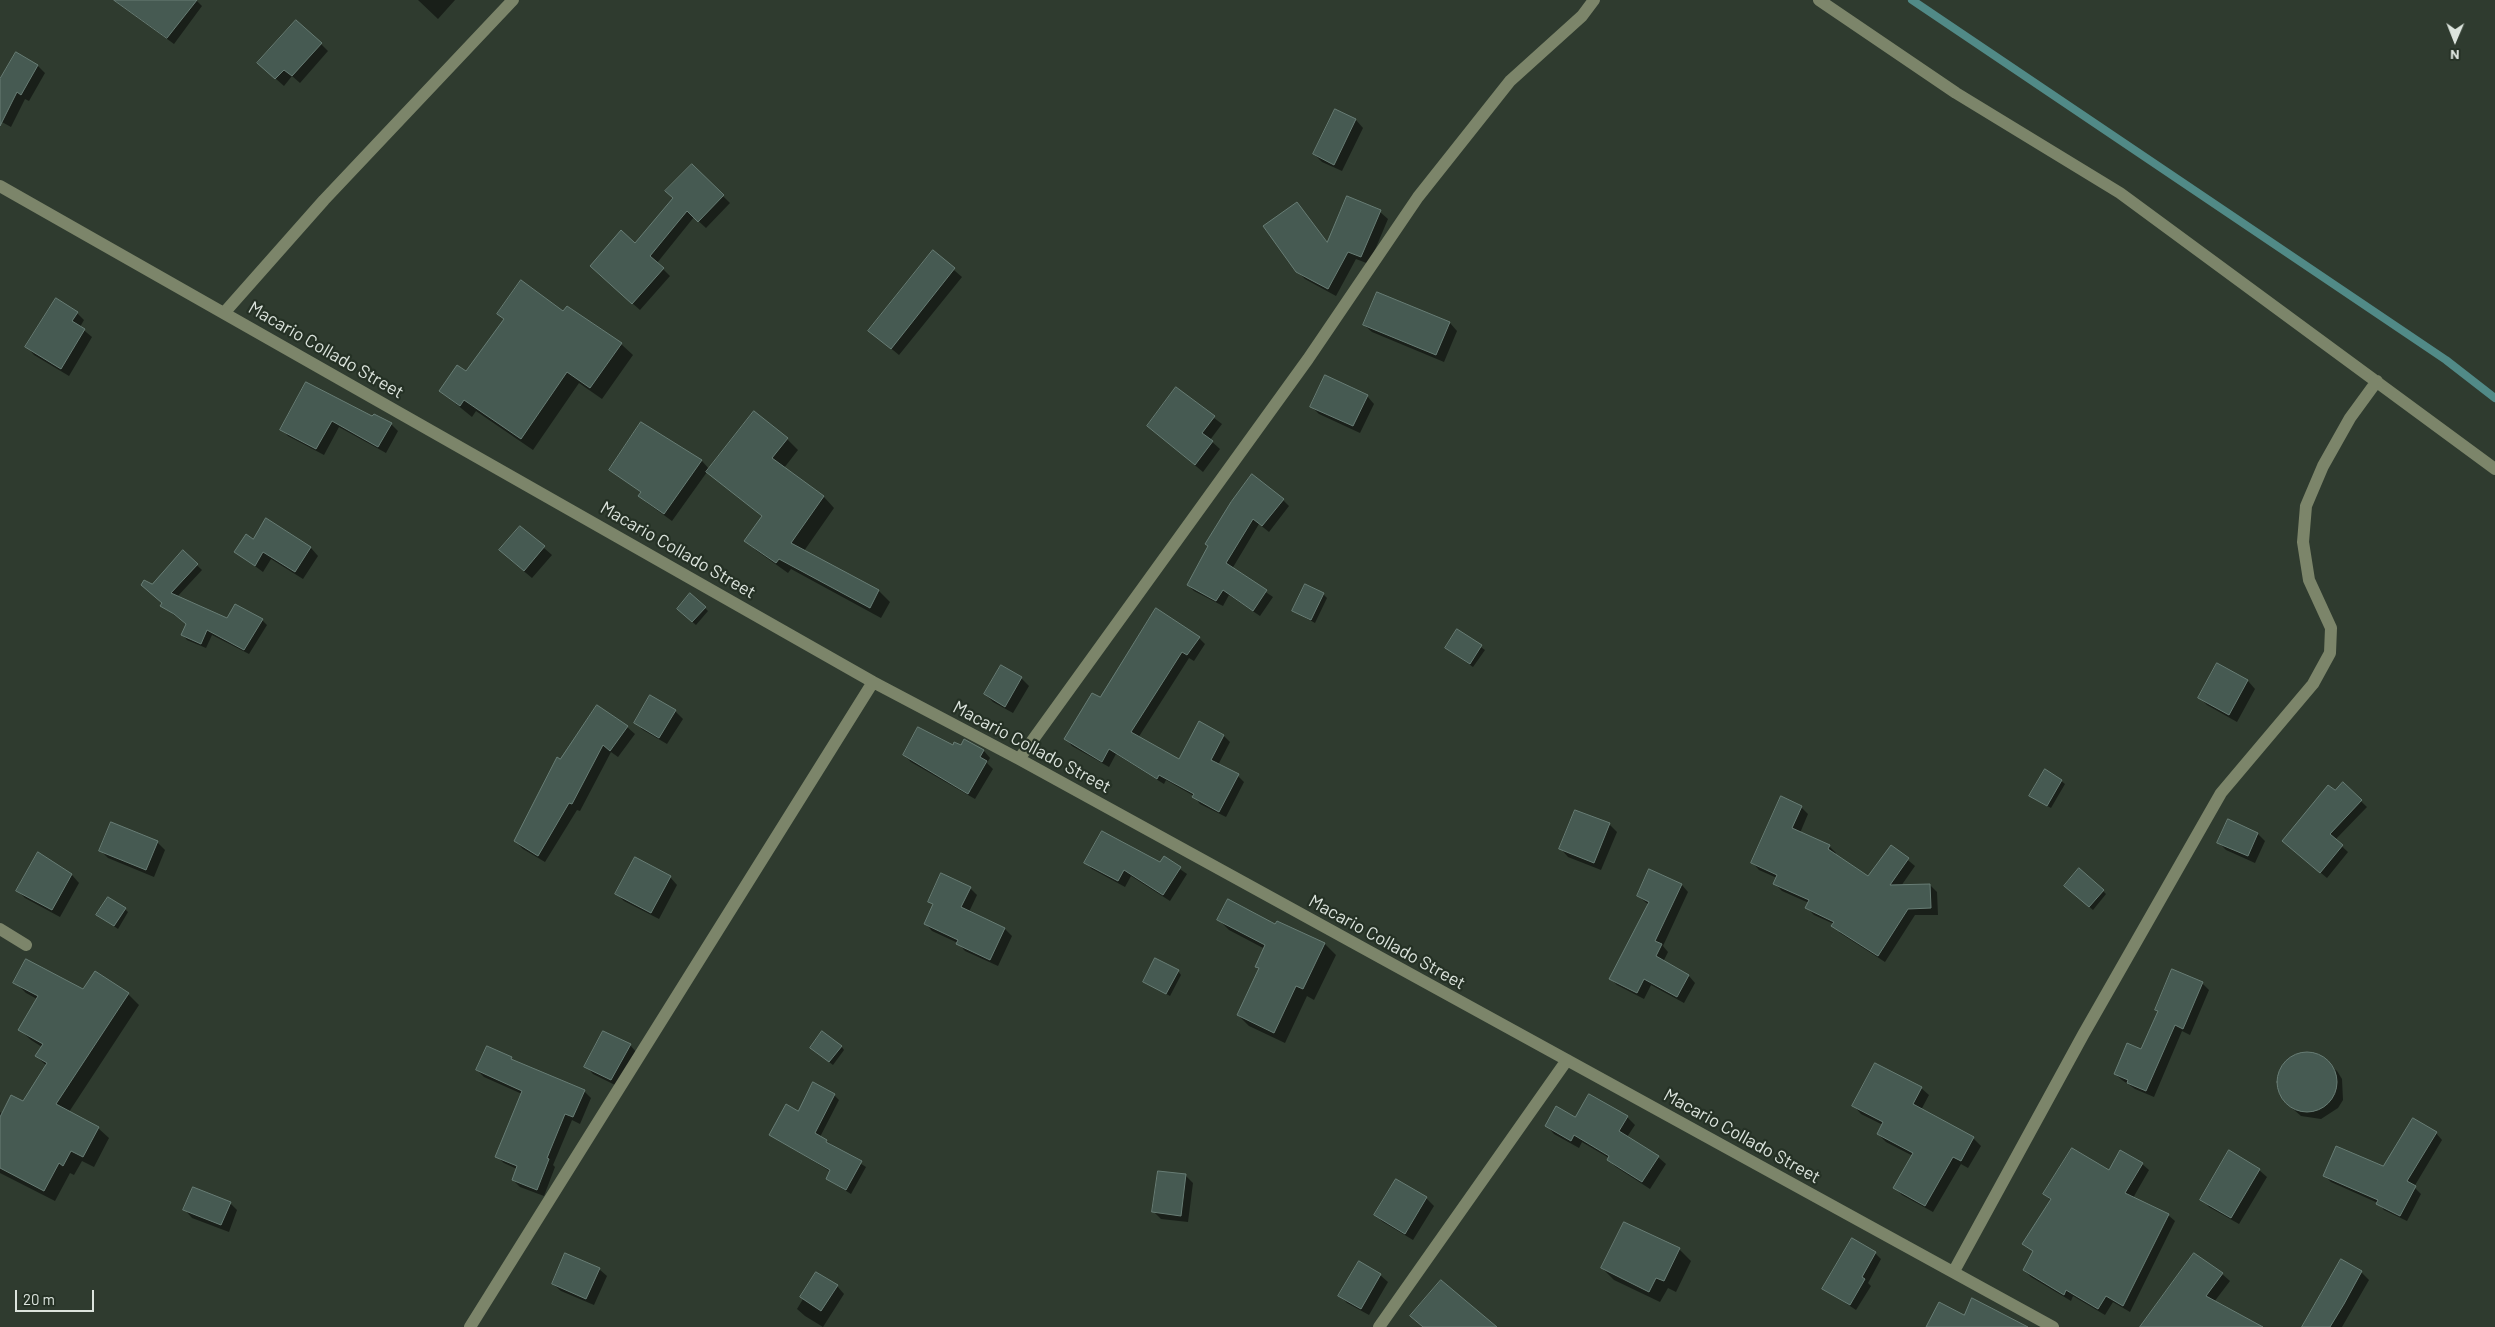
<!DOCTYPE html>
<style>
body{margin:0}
#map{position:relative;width:2495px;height:1327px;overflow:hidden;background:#2f3b2f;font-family:Barlow,sans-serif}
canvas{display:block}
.north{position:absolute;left:2430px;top:15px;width:50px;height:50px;-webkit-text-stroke:4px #253125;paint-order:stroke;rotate:181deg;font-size:14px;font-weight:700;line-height:20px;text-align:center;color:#dce4dd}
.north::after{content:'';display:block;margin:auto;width:18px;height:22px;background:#dce4dd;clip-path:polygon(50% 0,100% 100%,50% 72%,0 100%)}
.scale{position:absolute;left:15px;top:1290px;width:79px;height:22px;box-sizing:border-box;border:2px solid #dce4dd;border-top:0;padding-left:6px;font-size:15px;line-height:18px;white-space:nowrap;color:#dce4dd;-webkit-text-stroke:4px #253125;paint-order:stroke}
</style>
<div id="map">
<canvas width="2495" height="1327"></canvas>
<div class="north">N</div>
<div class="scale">20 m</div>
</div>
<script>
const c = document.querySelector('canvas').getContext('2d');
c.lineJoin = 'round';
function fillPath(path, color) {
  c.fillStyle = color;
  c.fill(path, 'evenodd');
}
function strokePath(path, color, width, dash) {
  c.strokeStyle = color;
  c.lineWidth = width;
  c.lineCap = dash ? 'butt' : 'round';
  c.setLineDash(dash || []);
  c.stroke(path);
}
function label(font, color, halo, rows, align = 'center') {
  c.font = font + ' Barlow,sans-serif';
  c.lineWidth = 4.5;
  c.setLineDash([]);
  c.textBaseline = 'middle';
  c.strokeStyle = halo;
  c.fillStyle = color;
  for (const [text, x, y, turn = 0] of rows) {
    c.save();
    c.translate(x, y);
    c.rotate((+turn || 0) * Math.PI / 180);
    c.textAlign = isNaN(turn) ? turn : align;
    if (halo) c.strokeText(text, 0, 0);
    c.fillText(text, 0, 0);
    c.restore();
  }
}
const shadow = new Path2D(`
 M114 0H196L202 6 174 44Z
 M418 0H455L438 19Z
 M321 44 328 51 300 83 292 76 284 86 266 70Z
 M16 53 38 66 45 73 29 101 25 99 11 127 0 121V82Z
 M1335 111 1356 120 1363 128 1342 171 1322 162 1314 154Z
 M692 166 730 203 706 228 694 217 657 263 670 276 640 310 598 273 635 244 675 198Z
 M1297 203 1328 243 1380 212 1388 219 1369 264 1356 259 1336 296 1305 279 1297 271Z
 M933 252 962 277 899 355 870 331Z
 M1378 294 1450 323 1457 331 1444 362 1372 332 1364 325Z
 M564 312 621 344 633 355 602 399 579 383 533 450 476 411 472 417 440 391 466 373 505 320 499 314Z
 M77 313 84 320 80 327 92 337 69 376 34 355 27 347Z
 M307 383 373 418 391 424 398 431 386 453 339 427 324 455 288 436 282 429Z
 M1176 389 1222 424 1210 440 1220 449 1203 472 1148 426Z
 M1367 396 1374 404 1360 433 1319 414 1312 407Z
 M642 424 702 461 710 470 787 439 798 450 784 468 824 497 834 508 804 551 879 591 890 602 881 618 791 569 788 573 757 551 746 541 763 517 707 472 672 521 647 503 640 496 642 493 611 470Z
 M1283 500 1289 506 1269 532 1259 524 1232 569 1273 597 1260 616 1229 595 1223 606 1194 591 1188 585 1209 547Z
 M267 520 311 548 318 556 303 579 271 559 263 572 236 552 254 540Z
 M520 527 552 555 532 578 508 558Z
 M183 552 202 570 177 597 228 620H262L267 625 249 654 212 635 206 648 187 640 182 634 187 624 162 606 163 603 153 585Z
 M1323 594 1327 598 1315 623 1293 611Z
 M705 608 708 611 696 625 682 613Z
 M1457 631 1485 650 1473 667 1446 648Z
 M1199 638 1205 644 1194 661 1189 658 1138 738 1179 760 1199 723 1224 736 1230 742 1218 765 1238 776 1244 782 1226 817 1200 804 1194 796 1166 780 1164 784 1116 754 1109 767 1072 746 1066 739 1100 699Z
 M2217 664 2248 681 2255 689 2237 722 2207 705 2199 697Z
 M1021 678 1029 686 1013 713 993 702 985 694Z
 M675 711 683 719 667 744 643 730 636 723Z
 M627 727 635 734 618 757 611 752 580 811 577 810 545 862 523 849 515 841 561 761Z
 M965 741 984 751 990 758 987 763 993 769 975 799 911 762 904 755 961 747Z
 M2061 781 2065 784 2051 808 2034 799Z
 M2343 784 2367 807 2335 840 2348 852 2327 878 2290 847Z
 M1801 807 1808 814 1800 833 1829 846 1836 853 1835 856 1869 877 1891 846 1915 866 1901 886 1930 885 1937 892 1938 915H1915L1885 962 1840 933 1834 924 1814 915 1807 908 1809 903 1782 891 1775 884 1777 878 1759 870 1752 862Z
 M2228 821 2258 834 2265 841 2255 863 2226 850 2218 842Z
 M1609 824 1617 832 1601 870 1568 857 1561 849Z
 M157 842 165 850 154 877 108 858 101 851Z
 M38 854 72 875 79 883 60 917 25 898 18 891Z
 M1164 858 1187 874 1170 901 1131 876 1125 887 1092 869 1086 863 1161 864Z
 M1650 871 1682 885 1688 892 1663 946 1668 952 1663 962 1689 976 1695 983 1684 1003 1651 985 1644 999 1617 985 1611 979 1649 905 1638 896Z
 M670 877 677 885 659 919 624 901 617 894Z
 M970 888 977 895 969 912 1005 929 1012 936 998 966 965 951 958 943 932 931 925 923 934 906 929 901Z
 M2069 889 2103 891 2106 894 2093 910Z
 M125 909 128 912 118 929 98 915Z
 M1218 919 1276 926 1278 922 1325 944 1336 955 1314 1000 1307 996 1285 1043 1249 1026 1238 1015 1260 970 1257 966 1265 949 1229 930Z
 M1178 971 1181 975 1170 996 1144 981Z
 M95 973 128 994 139 1005 69 1112 98 1128 109 1138 94 1167 82 1161 74 1175 70 1173 55 1201 0 1173V1112L3 1114 23 1103 47 1066 36 1056 42 1047 31 1040 20 1030 37 999 26 993 15 982 84 991Z
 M2202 983 2209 990 2190 1035 2182 1031 2154 1097 2135 1089 2122 1080 2115 1074 2142 1051 2159 1012 2156 1010Z
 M630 1045 637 1053 619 1087 593 1074 586 1066Z
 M841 1046 844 1050 833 1065 815 1051Z
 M2301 1054 2321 1057 2337 1071 2342 1079 2343 1100 2338 1108 2321 1119 2301 1116 2285 1102 2279 1093 2277 1083 2279 1073 2283 1064Z
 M511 1058 516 1063 584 1091 591 1098 580 1124 572 1120 553 1165 555 1167 544 1196 520 1187 513 1180 517 1169 504 1163 497 1157 522 1094 484 1077 477 1070Z
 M1921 1088 1929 1095 1921 1110 1973 1138 1981 1146 1968 1168 1961 1164 1933 1212 1902 1195 1895 1188 1913 1156 1886 1142 1878 1134 1883 1125 1861 1114 1854 1106Z
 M834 1095 839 1100 820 1137 866 1167 851 1194 827 1179 831 1172 771 1135 799 1113Z
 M1627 1117 1635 1125 1627 1137 1658 1157 1666 1164 1650 1189 1616 1167 1608 1160 1609 1158 1582 1142 1579 1148 1554 1134 1547 1126 1576 1119Z
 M2436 1133 2442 1140 2414 1187 2421 1194 2407 1221 2384 1210 2378 1203 2331 1182 2325 1176 2383 1168Z
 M2142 1164 2149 1170 2133 1198 2168 1215 2175 1221 2130 1312 2113 1302 2105 1315 2073 1296 2071 1301 2031 1277 2024 1270 2034 1252 2024 1243 2051 1201 2045 1194 2109 1172Z
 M2259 1170 2267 1177 2239 1224 2209 1207 2202 1199Z
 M1186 1176 1193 1183 1188 1222 1161 1219 1154 1212Z
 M1396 1180 1426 1198 1434 1206 1413 1240 1383 1222 1375 1215Z
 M230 1203 237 1210 229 1232 192 1218 185 1210Z
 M1679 1249 1691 1261 1676 1292 1668 1288 1660 1302 1614 1280 1602 1268Z
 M1875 1253 1881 1259 1868 1283 1871 1286 1856 1310 1823 1288Z
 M599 1269 607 1276 594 1305 561 1291 553 1284Z
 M2361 1272 2369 1280 2342 1327H2308Z
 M2222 1274 2230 1281 2214 1302 2253 1327H2143Z
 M1380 1275 1388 1282 1369 1315 1347 1303 1340 1296Z
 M837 1286 844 1294 823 1327 805 1316 797 1309 803 1299Z`);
const stream = new Path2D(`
 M1912 0 2446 360 2495 398`);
const building = new Path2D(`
 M114 0H197L167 38Z
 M296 20 322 43 292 76 284 70 275 79 257 63Z
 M16 52 38 65 21 95 17 92 0 126V79Z
 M1335 109 1356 119 1334 165 1313 154Z
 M692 164 724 195 698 222 687 211 650 256 664 268 632 304 590 266 621 230 635 243 673 198 665 191Z
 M1347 196 1381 210 1361 257 1348 252 1328 289 1296 272 1263 226 1297 202 1327 242Z
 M933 250 955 268 891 349 868 331Z
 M521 280 563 311 567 306 622 343 590 388 567 372 521 439 464 400 460 406 439 391 457 365 466 371 504 319 497 314Z
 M1377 292 1450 322 1436 355 1363 325Z
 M56 298 78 312 72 321 85 329 61 369 25 347Z
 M1325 375 1368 395 1353 426 1310 407Z
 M306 382 372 416 374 414 392 423 378 447 332 421 316 449 280 430Z
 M1176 387 1215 416 1202 433 1213 441 1195 465 1147 426Z
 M754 411 788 438 772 458 824 496 791 543 879 590 870 608 779 559 776 563 744 541 762 516 706 472Z
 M641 422 702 460 664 514 638 496 641 492 609 470Z
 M1252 474 1284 499 1262 526 1253 519 1226 563 1267 590 1253 611 1223 590 1216 601 1187 585 1208 546 1205 544 1231 502Z
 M266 518 311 547 295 572 263 552 255 566 234 552 246 534 253 539Z
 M520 526 545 546 524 571 499 550Z
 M183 550 198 564 171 593 227 618 235 604 263 619 244 650 207 630 201 644 181 635 186 624 174 614 160 606 162 603 141 585 144 580 152 584Z
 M1305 584 1324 593 1311 620 1292 611Z
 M690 593 706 607 692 622 677 609Z
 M1156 608 1200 637 1187 655 1182 652 1131 732 1179 759 1199 721 1224 735 1211 760 1239 774 1219 812 1192 797 1194 794 1159 775 1157 779 1109 749 1102 762 1064 739 1092 693 1100 697Z
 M1457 629 1482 645 1470 664 1445 648Z
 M2217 663 2248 680 2229 715 2198 698Z
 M1001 665 1022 677 1005 707 984 694Z
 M650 695 676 710 659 738 634 723Z
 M597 705 628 726 610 751 603 745 572 804 569 803 538 856 514 841 557 757 560 759Z
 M918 727 953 745 954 742 961 745 964 739 984 750 980 757 987 761 968 794 903 755Z
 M2045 769 2062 780 2047 806 2029 796Z
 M2343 782 2362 800 2330 834 2343 845 2320 873 2282 841 2328 785 2335 790Z
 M1781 796 1802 806 1792 828 1830 845 1828 849 1868 876 1891 845 1909 858 1890 885 1930 884 1931 908 1908 909 1878 956 1831 926 1834 922 1805 908 1809 900 1773 884 1777 875 1751 863Z
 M1575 810 1610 823 1594 863 1559 849Z
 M2228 819 2258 833 2248 856 2217 843Z
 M111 822 158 841 146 870 99 851Z
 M1102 831 1160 862 1164 856 1181 867 1163 895 1124 870 1118 881 1084 863Z
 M38 852 72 874 52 910 16 891Z
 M635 857 671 876 651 913 615 894Z
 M2079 868 2104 890 2089 907 2064 886Z
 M1649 869 1682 884 1655 941 1662 944 1656 956 1689 975 1677 997 1644 979 1637 993 1609 979 1649 902 1637 896Z
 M941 873 971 887 961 907 1005 928 990 960 956 944 958 940 924 924 933 904 928 902Z
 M108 897 126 908 114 926 96 915Z
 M1228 899 1275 924 1277 921 1325 943 1303 989 1296 986 1274 1033 1237 1015 1259 968 1255 967 1265 945 1217 920Z
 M1155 958 1179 970 1166 994 1143 982Z
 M26 959 83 989 95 971 129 993 56 1104 99 1127 83 1157 71 1151 63 1166 59 1163 44 1191 0 1168V1117L11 1095 23 1101 47 1063 35 1056 43 1044 18 1030 38 996 13 983Z
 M2172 969 2203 982 2183 1029 2175 1025 2146 1091 2127 1083 2128 1080 2114 1074 2127 1043 2141 1049 2158 1011 2155 1010Z
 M603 1031 631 1044 611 1080 584 1067Z
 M822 1031 842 1046 829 1062 810 1048Z
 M487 1046 512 1057 511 1059 585 1090 573 1117 565 1114 547 1158 549 1159 537 1190 512 1180 517 1166 495 1157 522 1091 476 1070Z
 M2277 1082a30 30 0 1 1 60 0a30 30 0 1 1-60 0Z
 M1875 1063 1922 1087 1913 1104 1974 1137 1961 1161 1953 1157 1925 1206 1893 1188 1913 1153 1877 1134 1883 1122 1852 1106Z
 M813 1082 835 1094 815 1133 827 1140 826 1142 862 1161 846 1190 826 1179 830 1170 769 1135 786 1104 798 1111Z
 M1589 1094 1628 1116 1619 1131 1659 1156 1642 1182 1607 1160 1609 1156 1574 1135 1571 1141 1545 1126 1556 1106 1575 1117Z
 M2413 1118 2437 1132 2407 1181 2416 1186 2400 1216 2376 1204 2378 1200 2323 1176 2336 1146 2383 1166Z
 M2072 1148 2109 1170 2120 1150 2143 1163 2125 1193 2169 1214 2123 1306 2106 1296 2098 1309 2066 1290 2064 1295 2023 1270 2033 1251 2022 1244 2051 1199 2043 1194Z
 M2229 1150 2260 1169 2231 1218 2200 1200Z
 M1158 1171 1186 1174 1181 1216 1152 1212Z
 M1396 1179 1427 1197 1405 1234 1374 1215Z
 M193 1187 231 1202 221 1225 183 1210Z
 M1624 1222 1680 1248 1664 1281 1656 1278 1649 1292 1601 1268Z
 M1852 1238 1876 1252 1862 1277 1865 1279 1850 1305 1822 1289Z
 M565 1253 600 1268 586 1299 552 1284Z
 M2194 1253 2223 1273 2206 1296 2263 1327H2140Z
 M2341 1259 2362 1271 2344 1304 2330 1327H2302Z
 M1359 1261 1381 1274 1361 1309 1338 1296Z
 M816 1272 838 1285 821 1311 800 1297Z
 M1441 1280 1497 1327H1423L1410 1316Z
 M1972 1298 2028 1327H1926L1939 1302 1964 1315Z`);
const minor = new Path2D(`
 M1819 0 1956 93 2120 193 2495 469
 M0 186 873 682 1019 759 2053 1327
 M224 313 324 200 513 0
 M1019 759 1308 359 1418 197 1510 81 1582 16 1594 0
 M0 929 26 945
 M1954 1271 2083 1035 2221 793 2313 684 2330 653 2331 628 2309 580 2303 542 2306 506 2323 466 2350 418 2377 381
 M470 1327 873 682
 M1379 1327 1567 1060`);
const streetNames = [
 ["Macario Collado Street",326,350,30],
 ["Macario Collado Street",678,550,30],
 ["Macario Collado Street",1032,747,28],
 ["Macario Collado Street",1387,942,29],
 ["Macario Collado Street",1742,1136,29]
];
fillPath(shadow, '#0007');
strokePath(stream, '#518a87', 8);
fillPath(building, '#465a52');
strokePath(building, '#687d75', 1);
strokePath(minor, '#7c856a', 12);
label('18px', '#dce4dd', '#253125', streetNames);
</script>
